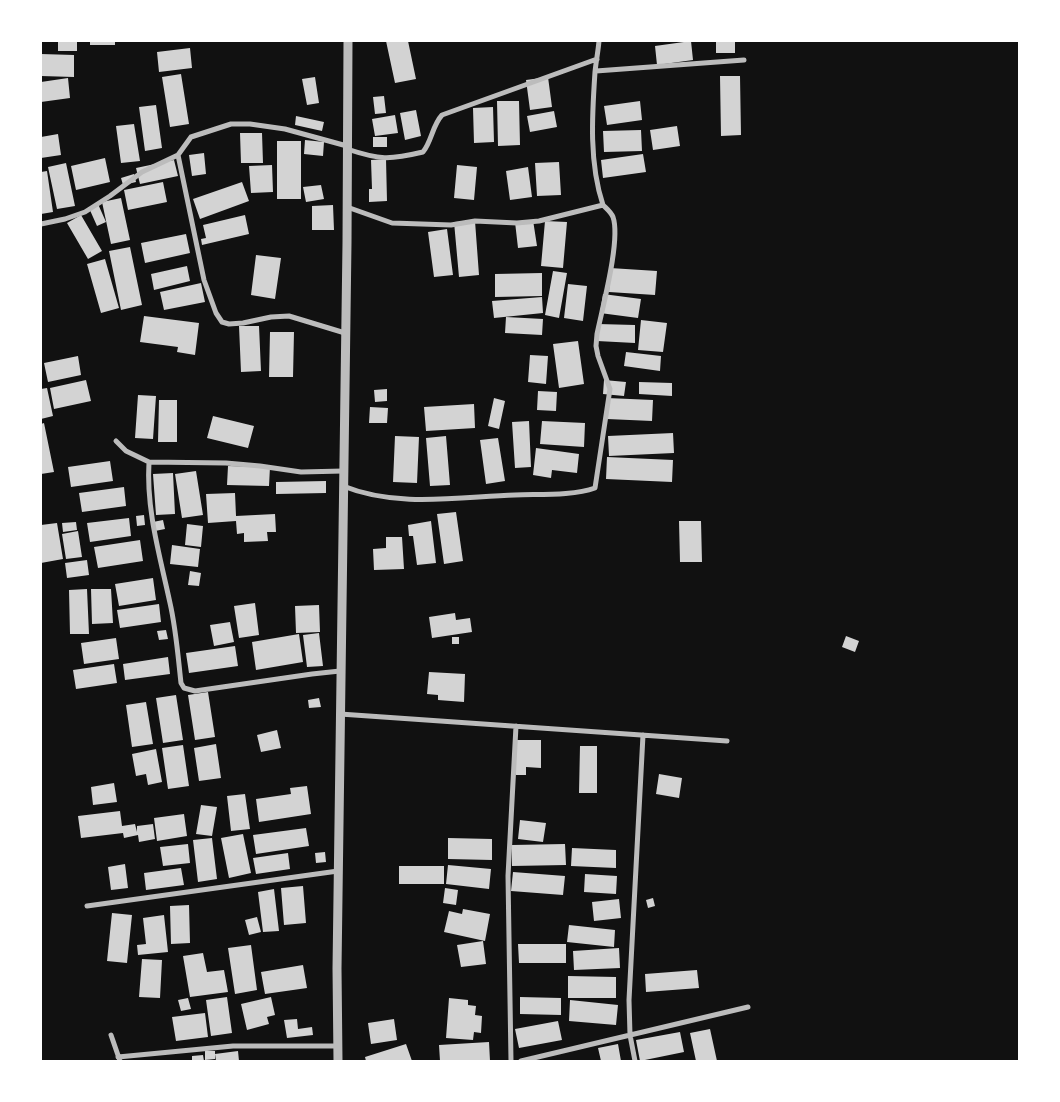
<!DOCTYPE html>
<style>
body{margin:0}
#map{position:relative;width:1060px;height:1102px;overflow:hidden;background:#111;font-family:"Golos Text",sans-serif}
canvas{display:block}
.frame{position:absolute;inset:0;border:42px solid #fff;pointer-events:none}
</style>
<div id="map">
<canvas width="1060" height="1102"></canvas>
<div class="frame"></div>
</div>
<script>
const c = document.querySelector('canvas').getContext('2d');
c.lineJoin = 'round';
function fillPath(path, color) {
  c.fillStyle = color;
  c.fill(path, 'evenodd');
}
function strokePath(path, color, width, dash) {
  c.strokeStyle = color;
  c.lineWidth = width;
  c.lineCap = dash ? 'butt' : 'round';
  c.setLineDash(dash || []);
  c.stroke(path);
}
const building = new Path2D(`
 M58 41H77V51H58Z
 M90 41H115V45H90Z
 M386 41H408L416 79 395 83Z
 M691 41 693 60 657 65 655 46Z
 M716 41H735V53H716Z
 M190 48 192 68 159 72 157 52Z
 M41 54 74 55V77L41 76Z
 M181 74 189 124 170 127 162 77Z
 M720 76H740L741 135 721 136Z
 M315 77 319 103 307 105 302 79Z
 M548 77 552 107 530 110 526 80Z
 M68 78 70 98 41 102V82Z
 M384 96 386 113 375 114 373 97Z
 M497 101H519L520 145 498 146Z
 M640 101 642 120 607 125 604 106Z
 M156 105 162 148 145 151 139 107Z
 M493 107 494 142 474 143 473 108Z
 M416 110 421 136 405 140 400 113Z
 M554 111 557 127 530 132 527 116Z
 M395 115 398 133 375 136 372 119Z
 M296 116 324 122 322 131 295 125Z
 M134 124 140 161 121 163 116 126Z
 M677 126 680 146 653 150 650 130Z
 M641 130 642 151 604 152 603 131Z
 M240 133H262L263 163H241Z
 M58 134 61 155 41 158V137Z
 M373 137H387V147H373Z
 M305 140 324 142 323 156 304 154Z
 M277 141H301V199H277Z
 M204 153 206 174 192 176 189 155Z
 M643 154 646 172 603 178 601 160Z
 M105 158 110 182 76 190 71 166Z
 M386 159 387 201 369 202V189H372L371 160Z
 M174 160 178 176 140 184 136 168Z
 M559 162 561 195 537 196 535 163Z
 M66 163 75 206 57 209 48 167Z
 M272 165 273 192 251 193 249 166Z
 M457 165 477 167 474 200 454 198Z
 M528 167 532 197 510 200 506 171Z
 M47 171 53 212 41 214V172Z
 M134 174 136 182 123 185 121 178Z
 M163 182 167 202 128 210 124 190Z
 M242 182 249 201 200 219 193 199Z
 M321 185 324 199 306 202 303 187Z
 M121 198 130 240 111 244 102 202Z
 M98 204 106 222 97 226 89 208Z
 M333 205 334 230H312V206Z
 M81 215 102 251 88 259 67 223Z
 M245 215 249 234 202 245 201 239 206 238 203 225Z
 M533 220 537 246 518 248 515 222Z
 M475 221 479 275 459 277 454 222Z
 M545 221 567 222 563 268 541 266Z
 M447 229 453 275 434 277 428 232Z
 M186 234 190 253 145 263 141 243Z
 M130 247 142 305 121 310 109 251Z
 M256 255 281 258 275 299 251 295Z
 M105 259 119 308 101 313 87 264Z
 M187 266 190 281 154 290 151 274Z
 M610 268 657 271 655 295 609 292Z
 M553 271 567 273 559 318 545 315Z
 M542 273V296L495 297V274Z
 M201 283 205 302 164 310 160 292Z
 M568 284 587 286 583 321 564 318Z
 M603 294 641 299 638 318 600 313Z
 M542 297 543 313 494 318 492 301Z
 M144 316 199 323 195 355 177 352 178 347 140 342Z
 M506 317 543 319 542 335 505 333Z
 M641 320 667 323 663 352 638 350Z
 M598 324 635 325V343L597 341Z
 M239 326H259L261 371 241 372Z
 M270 332H294L293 377H269Z
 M578 341 584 384 559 388 553 344Z
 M626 352 661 356 660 371 624 366Z
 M530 355 548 356 546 384 528 382Z
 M78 356 81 375 48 382 44 363Z
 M86 380 91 401 54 409 50 388Z
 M604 380 626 382 624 396 603 394Z
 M639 382 672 383V396L639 394Z
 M47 388 53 416 41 419V389Z
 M387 389V401L375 402 374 390Z
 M538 391 557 392 556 411 537 410Z
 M138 395 156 396 153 439 135 438Z
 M494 398 505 401 499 429 488 426Z
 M607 398 653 400 652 421 607 419Z
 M159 400H177V442H158Z
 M474 404 475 428 426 431 424 407Z
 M370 407 388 408 387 423H369Z
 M213 416 254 426 248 448 207 438Z
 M529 421 531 467 515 468 512 422Z
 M542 421 585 423 584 447 540 444Z
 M44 423 54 472 41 474V424Z
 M673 433 674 453 609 456 608 436Z
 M395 436 419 437 417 483 393 482Z
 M446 436 450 485 430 486 426 438Z
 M498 438 505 481 486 484 480 440Z
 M536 448 579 454 577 473 552 470 551 478 533 475Z
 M607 457 673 460 672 482 606 479Z
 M110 461 113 481 71 487 68 467Z
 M228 466 270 467 269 486 227 485Z
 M196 471 203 515 182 518 175 474Z
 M173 473 175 514 156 515 153 474Z
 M326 481V493L276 494V482Z
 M124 487 126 506 82 512 79 493Z
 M235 493 236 516 275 514 276 532H267L268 541 244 542V533L237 534 236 521 208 523 206 494Z
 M456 512 463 561 444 564 437 514Z
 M144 515 145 525 137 526 136 516Z
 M129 518 131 536 90 542 87 523Z
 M163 520 165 529 155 531 153 522Z
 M431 521 436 563 417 565 413 536H409L408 525Z
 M679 521H701L702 562H680Z
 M76 522 77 530 63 532 62 523Z
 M57 523 63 559 41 563V525Z
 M187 524 203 526 201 547 185 545Z
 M78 531 82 557 66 559 62 534Z
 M386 537H402L404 569 374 570 373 549 386 548Z
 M140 540 143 561 98 568 94 547Z
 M172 545 200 549 198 567 170 564Z
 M87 560 89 575 67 578 65 563Z
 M190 571 201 573 199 586 188 585Z
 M153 578 156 600 119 606 115 584Z
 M87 589 89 634H70L69 590Z
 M91 589H111L113 623 92 624Z
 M255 603 259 635 239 638 234 606Z
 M159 604 161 622 120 628 117 610Z
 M319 605 320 632 296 633 295 606Z
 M455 613 456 620 470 618 472 632 432 638 429 617Z
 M230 622 234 642 214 646 210 625Z
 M166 630 168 639 159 640 157 631Z
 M319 633 323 666 307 667 303 635Z
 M299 634 303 662 256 670 252 642Z
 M846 636 859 641 855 652 842 647Z
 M452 637H459V644H452Z
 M116 638 119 659 84 664 81 643Z
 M235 646 238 666 189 673 186 653Z
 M168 657 170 674 125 680 123 664Z
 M114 664 117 683 76 689 73 670Z
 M429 672 465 674 464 702 438 700V695L427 694Z
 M208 692 215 737 195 740 188 695Z
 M176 695 183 740 163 743 156 698Z
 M319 698 321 707 309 708 308 700Z
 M146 702 153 744 132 747 126 705Z
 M277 730 281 748 261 752 257 735Z
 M516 740H541V768L526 767V775H516Z
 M216 744 221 778 199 781 194 748Z
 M183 745 189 786 168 789 162 748Z
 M580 746H597V793H579Z
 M156 749 162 782 148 785 146 774 136 776 132 754Z
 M659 774 682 778 679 798 656 794Z
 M114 783 117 802 93 805 91 787Z
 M307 786 311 814 259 822 256 799 291 794 290 788Z
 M245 794 250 829 231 831 227 796Z
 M201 805 217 807 212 836 196 834Z
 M120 811 122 826 135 824 137 832V826L153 824 155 839 139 842 138 835 124 838 123 833 81 838 78 816Z
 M184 814 187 836 157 841 154 818Z
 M520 820 546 823 543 842 518 839Z
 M306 828 309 846 256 854 253 835Z
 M243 834 251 873 229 878 221 838Z
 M212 838 217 879 198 882 193 840Z
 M448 838 492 839V860L448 859Z
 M188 844 190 863 163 866 160 847Z
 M565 844 566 865 512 866V845Z
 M572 848 616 850V868L571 866Z
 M325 852 326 862 316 863 315 853Z
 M288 853 290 869 256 874 253 858Z
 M125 864 128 888 111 890 108 867Z
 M448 865 491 869 489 889 446 884Z
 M399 866H444V884H399Z
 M181 868 184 885 146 890 144 873Z
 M513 872 565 876 563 895 511 891Z
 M585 874 617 876 616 894 584 892Z
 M303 886 306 923 284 925 281 888Z
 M445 888 458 890 456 905 443 903Z
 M274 889 279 931 263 932 258 892Z
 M653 898 655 906 648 908 646 900Z
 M619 899 621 918 594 921 592 902Z
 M189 905 190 943 171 944 170 906Z
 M463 909 490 914 485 941 444 932 449 911 462 914Z
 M112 913 132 915 127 963 107 961Z
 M164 915 168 952 138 955 137 945 146 944 143 918Z
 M257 917 261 932 249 935 245 920Z
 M569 925 615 930 614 947 567 942Z
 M483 941 486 964 461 967 457 945Z
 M518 944H566V963H519Z
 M251 945 257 990 235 994 228 948Z
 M619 948 620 968 574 970 573 951Z
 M203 953 207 972 224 970 228 992 190 997 183 956Z
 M142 959 162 960 160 998 139 997Z
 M303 965 307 988 265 994 261 972Z
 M697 970 699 988 646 992 645 974Z
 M568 976 616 977V998H568Z
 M227 997 232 1033 211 1036 206 1000Z
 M271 997 275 1015 267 1017 269 1024 247 1030 241 1004Z
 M520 997 561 998V1015L520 1014Z
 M188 998 191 1009 181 1011 178 1000Z
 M449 998 468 1000V1005L476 1006 475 1015 482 1016 481 1033 474 1032 473 1040 446 1038Z
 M570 1000 618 1005 616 1025 569 1021Z
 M205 1013 208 1037 176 1041 172 1017Z
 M297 1019 298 1029 312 1027 313 1035 287 1038 284 1020Z
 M394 1019 397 1040 371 1044 368 1023Z
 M558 1021 562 1040 519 1048 515 1029Z
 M710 1029 717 1061H696L690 1033Z
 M680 1032 684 1052 640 1061 636 1040Z
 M489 1042 490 1061H440L439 1045Z
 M406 1044 412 1061H366L365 1057Z
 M618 1044 621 1061H601L598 1048Z
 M205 1051H215V1059L205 1060Z
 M238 1051 239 1061H216L215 1054Z
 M203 1055 204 1061H192V1056Z`);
const minor = new Path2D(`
 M596 71 744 60
 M347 149C380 160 389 160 423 152 432 141 432 126 442 115L597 59
 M178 155 204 280 216 313 222 322 229 324 243 323 271 317 289 316 345 333
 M347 207 392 223 451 225 475 221 517 223 539 221 603 205C589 163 592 116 595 72 596 62 598 52 599 41
 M41 224 65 219 85 212 110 196 142 172 178 155 191 137 231 124H250L285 129 347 146
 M116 441 126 451 149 462
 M343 486C397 508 458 497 515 495 539 494 573 496 595 488L610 389 598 356 596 346 597 334C602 309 621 240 613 217 611 212 607 209 603 205
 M340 671 312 674 195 691 184 688 181 683C178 656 176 629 170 603 160 556 146 510 149 462L226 463 260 466 301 472 343 471
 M340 714 727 741
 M87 906 338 871
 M111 1035 120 1061
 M118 1057 233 1046H338
 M511 1061 508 876 516 726
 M521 1061 748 1007
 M635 1061 630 1035 629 1000 643 735`);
const tertiary = new Path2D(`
 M338 1061 337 968 347 243 348 41`);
fillPath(building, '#d3d3d3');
strokePath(minor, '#bcbcbc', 5);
strokePath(tertiary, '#bcbcbc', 9);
</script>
